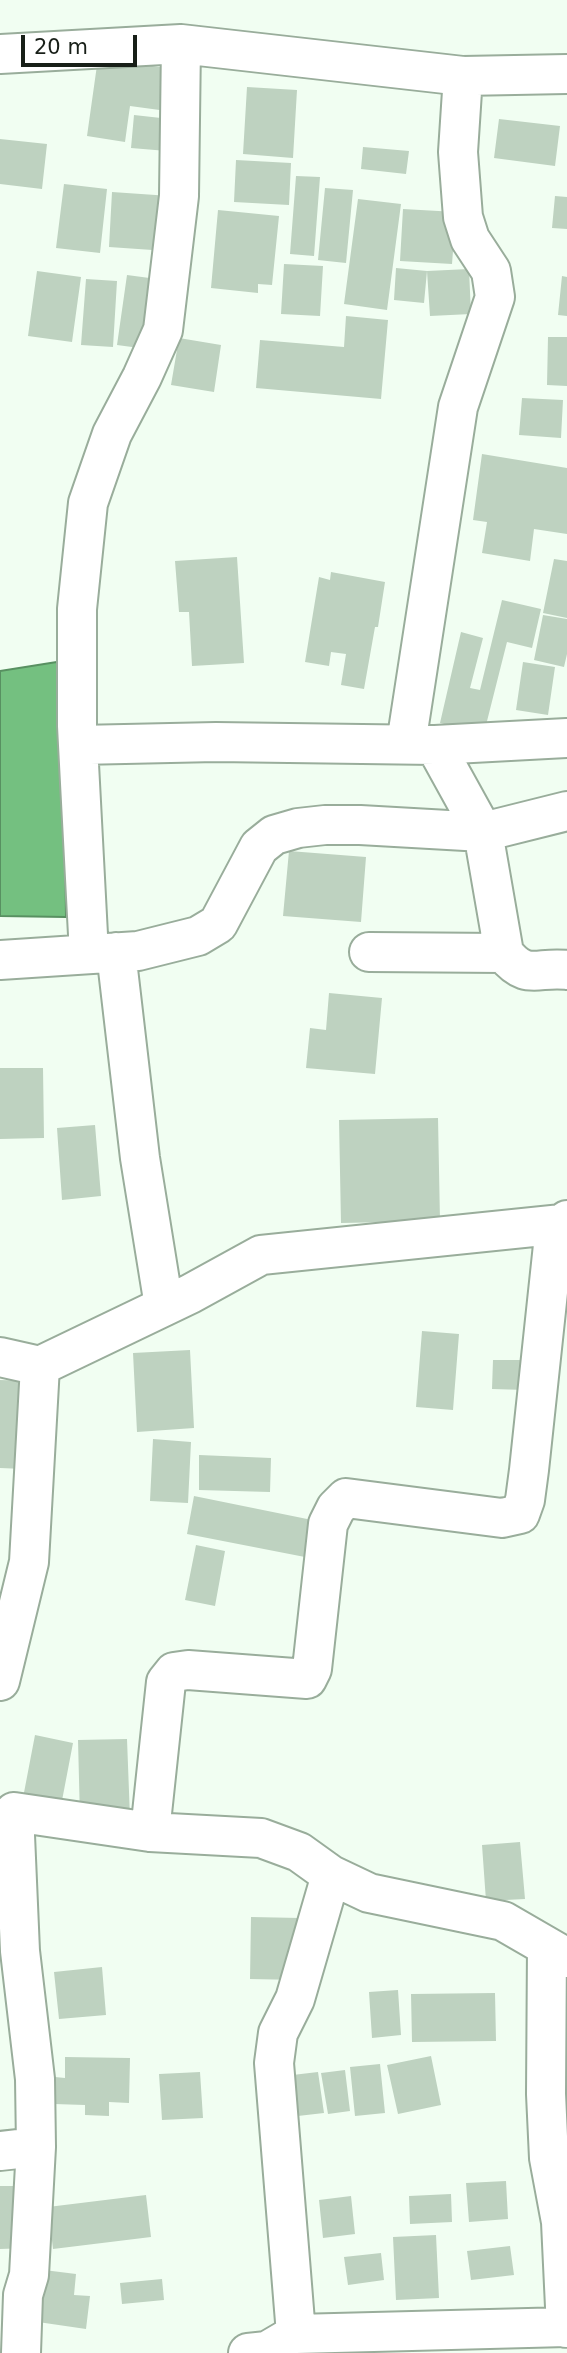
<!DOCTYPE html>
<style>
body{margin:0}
#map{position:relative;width:567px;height:2353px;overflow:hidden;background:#f1fef2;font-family:"DejaVu Sans",sans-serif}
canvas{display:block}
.scale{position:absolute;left:21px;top:35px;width:116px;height:32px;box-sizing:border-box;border:4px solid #181f18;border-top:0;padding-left:9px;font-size:21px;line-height:24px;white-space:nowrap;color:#181f18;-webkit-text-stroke:5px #fff;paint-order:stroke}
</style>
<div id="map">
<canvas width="567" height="2353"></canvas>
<div class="scale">20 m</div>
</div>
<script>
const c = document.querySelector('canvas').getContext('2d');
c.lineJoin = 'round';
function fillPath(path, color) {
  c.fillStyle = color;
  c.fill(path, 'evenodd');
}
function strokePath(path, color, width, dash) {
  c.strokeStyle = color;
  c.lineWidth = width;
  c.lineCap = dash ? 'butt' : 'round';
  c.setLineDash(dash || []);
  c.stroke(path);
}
const water = new Path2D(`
 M63 661 66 917 0 916V671Z`);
const building = new Path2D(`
 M98 58 173 69 167 111 130 106 125 142 87 136Z
 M247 87 297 90 293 158 243 154Z
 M134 115 170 119 167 151 131 148Z
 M499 119 560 126 555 166 494 158Z
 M0 139 47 144 42 189 0 184Z
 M363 147 409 151 406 174 361 169Z
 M236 160 291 163 289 205 234 202Z
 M296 176 320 177 314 256 290 254Z
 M64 184 107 189 100 253 56 248Z
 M325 188 353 190 346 263 318 260Z
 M112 192 170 196 167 251 109 247Z
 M555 196 567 197V229L552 228Z
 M358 199 401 204 387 310 344 304Z
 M403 209 456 212 452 264 400 261Z
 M218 210 279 216 272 285 258 284V293L211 288Z
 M284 264 323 266 320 316 281 314Z
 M396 268 427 271 424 303 394 300Z
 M469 269 471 314 430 316 427 271Z
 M37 271 81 277 72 342 28 336Z
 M127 275 157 279 147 349 117 345Z
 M562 276 567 277V316L558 315Z
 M86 279 117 281 113 347 81 345Z
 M346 316 388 320 381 399 256 388 260 340 344 347Z
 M548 337H567V386L547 385Z
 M179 338 221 345 214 392 171 385Z
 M522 398 563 400 561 438 519 435Z
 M482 454 567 468V534L534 529 530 561 482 553 487 522 473 520Z
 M237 557 244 663 192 666 189 612H179L175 561Z
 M554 559 567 561V618L543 613Z
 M331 572 385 582 378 627H375L364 689 341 685 346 654 331 652 329 666 305 662 319 577 330 580Z
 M502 600 541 609 532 648 507 642 484 733 440 723 461 632 483 638 470 688 480 690Z
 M543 615 567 619V654L564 667 534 660Z
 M523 662 555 667 548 715 516 710Z
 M289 851 366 857 361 922 283 916Z
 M329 993 382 998 375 1074 306 1068 310 1028 326 1030Z
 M0 1068H43L44 1138 0 1139Z
 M438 1118 440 1221 341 1223 339 1120Z
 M95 1125 101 1196 62 1200 57 1128Z
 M422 1331 459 1334 453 1410 416 1407Z
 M190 1350 194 1428 137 1432 133 1353Z
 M493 1360H527L526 1390 492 1389Z
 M0 1380 30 1381 24 1469 0 1468Z
 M153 1439 191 1442 188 1503 150 1501Z
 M199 1455 271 1458 270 1492 199 1490Z
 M194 1496 317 1521 310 1558 187 1534Z
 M196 1545 225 1551 215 1606 185 1600Z
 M35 1735 73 1743 60 1811 22 1803Z
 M127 1739 130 1818 80 1819 78 1740Z
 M520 1842 525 1899 486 1901 482 1845Z
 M251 1917 300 1918 299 1980 250 1979Z
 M102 1967 106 2015 59 2019 54 1972Z
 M398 1990 401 2035 372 2038 369 1992Z
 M495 1993 496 2041 412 2042 411 1994Z
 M431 2056 441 2105 398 2114 387 2065Z
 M65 2057 130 2058 129 2103 109 2102V2116L85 2115V2105L54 2104 55 2077 65 2078Z
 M380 2064 385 2113 355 2116 350 2067Z
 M345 2070 350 2111 328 2114 321 2073Z
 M200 2072 203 2118 162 2120 159 2074Z
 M318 2072 324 2113 289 2117 284 2076Z
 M506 2181 508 2219 469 2222 466 2183Z
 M0 2186H28L29 2248 0 2249Z
 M451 2194 452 2222 410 2224 409 2196Z
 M146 2195 151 2237 53 2249 48 2207Z
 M351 2196 355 2234 323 2238 319 2200Z
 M436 2235 439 2298 396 2300 393 2237Z
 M510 2246 514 2275 471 2280 467 2251Z
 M381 2253 384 2280 348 2285 344 2257Z
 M44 2270 76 2274 74 2295 90 2296 86 2329 38 2322Z
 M162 2279 164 2300 122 2304 120 2283Z`);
const minor = new Path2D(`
 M0 54 181 44 463 76 567 74
 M406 744 458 407 495 297 491 271 470 239 463 217 458 152 463 76
 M79 745 216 742 435 745 567 738
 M435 745 483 832 504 953C527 982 537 966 567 970
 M116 952 140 1158 164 1306
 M369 952 504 953
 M89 954 77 726V609L88 503 112 434 142 377 163 330 179 196 181 44
 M0 960 138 951 198 936 218 924 259 847 274 835 298 828 325 825H360L483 832 567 811
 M0 1357 40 1366
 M0 1681 29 1562 40 1366 190 1294 261 1255 562 1224
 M150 1832 166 1682 174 1672 188 1670 307 1679 312 1669 328 1524 336 1508 346 1498 502 1518 520 1514 525 1500 529 1470 553 1245 562 1224 567 1220
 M547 1947 546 2094 549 2158 561 2222 566 2328
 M0 2151 36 2147
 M296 2334 274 2063 278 2033 295 1999 331 1875
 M21 2353 23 2295 29 2275 36 2147 35 2079 20 1951 14 1812 150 1832 261 1838 299 1852 331 1875 369 1893 503 1921 567 1958
 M248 2353 267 2351 296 2334 567 2327`);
fillPath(water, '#74c080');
strokePath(water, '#589061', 2);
fillPath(building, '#bed2c0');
strokePath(minor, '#99ad9b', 42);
strokePath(minor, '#fff', 38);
</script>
